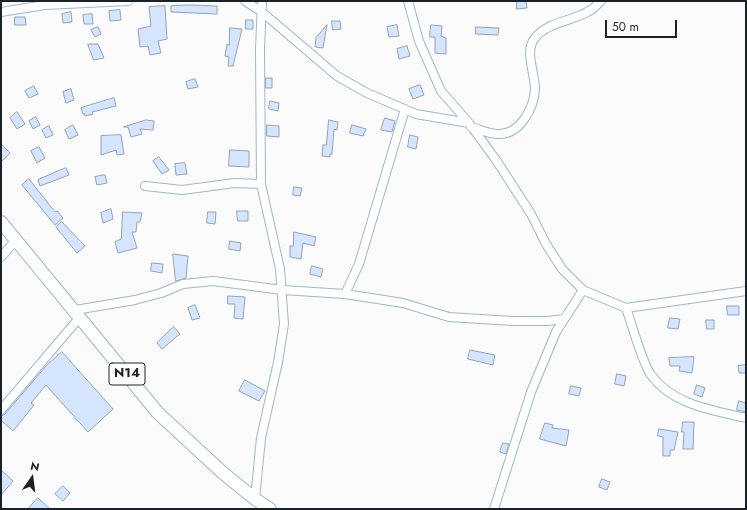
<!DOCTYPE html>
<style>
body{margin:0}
#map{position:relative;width:747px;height:510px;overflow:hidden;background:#fbfbfb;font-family:Jost,sans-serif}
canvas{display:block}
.frame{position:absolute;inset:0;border:2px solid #182228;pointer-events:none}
.north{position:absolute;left:12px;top:458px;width:40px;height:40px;-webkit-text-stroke:3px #fff;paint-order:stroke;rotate:14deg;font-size:11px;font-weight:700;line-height:16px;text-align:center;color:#182228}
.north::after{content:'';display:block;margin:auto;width:14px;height:18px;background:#182228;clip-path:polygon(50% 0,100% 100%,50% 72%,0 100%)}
.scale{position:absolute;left:605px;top:20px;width:72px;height:18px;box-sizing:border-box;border:2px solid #182228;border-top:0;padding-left:5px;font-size:12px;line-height:14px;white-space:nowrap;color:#182228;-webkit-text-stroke:3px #fff;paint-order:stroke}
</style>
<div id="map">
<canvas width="747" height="510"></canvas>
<div class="frame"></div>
<div class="north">N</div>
<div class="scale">50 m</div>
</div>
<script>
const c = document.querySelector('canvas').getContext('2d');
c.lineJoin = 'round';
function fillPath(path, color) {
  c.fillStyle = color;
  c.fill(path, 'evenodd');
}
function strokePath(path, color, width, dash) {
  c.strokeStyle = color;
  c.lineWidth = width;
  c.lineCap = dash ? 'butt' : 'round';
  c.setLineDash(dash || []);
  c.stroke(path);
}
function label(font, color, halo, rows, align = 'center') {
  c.font = font + ' Jost,sans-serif';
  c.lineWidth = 3;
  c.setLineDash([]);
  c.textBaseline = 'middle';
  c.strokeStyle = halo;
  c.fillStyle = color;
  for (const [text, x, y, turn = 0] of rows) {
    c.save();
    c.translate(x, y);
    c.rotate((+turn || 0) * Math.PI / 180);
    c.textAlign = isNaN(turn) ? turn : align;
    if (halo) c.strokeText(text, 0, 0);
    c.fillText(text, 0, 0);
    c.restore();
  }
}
const building = new Path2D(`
 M517 1H526L527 8 517 9Z
 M191 5 217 6V14L171 12V6Z
 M165 6 167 39 158 41 161 53 150 55 148 46 140 47 138 29 151 26 149 7Z
 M120 10 121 20 110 21 109 11Z
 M71 12 72 22 63 23 62 14Z
 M92 14 93 24H84L83 15Z
 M15 17H25L26 25H15Z
 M246 20H253V29H246Z
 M332 21H340L341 29 333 30Z
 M327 25 323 48 315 47 316 38Z
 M397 25 399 36 389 37 387 27Z
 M431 25 442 26 441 36 446 38V54L435 53V37H430Z
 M98 27 101 34 95 37 91 30Z
 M476 27 499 28 498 35 476 34Z
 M230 28 242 29 233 66H228L229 57 225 56 227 44 229 45Z
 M88 44H98L104 58 94 60Z
 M407 46 410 56 399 59 397 49Z
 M266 78H272V88H266Z
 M195 79 198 87 188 89 186 82Z
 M420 85 424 95 413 99 409 89Z
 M34 86 38 94 29 98 25 91Z
 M71 89 74 100 66 103 63 92Z
 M114 98 116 106 92 112 93 114 85 116 84 113 83 114 81 108Z
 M270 101 279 103 278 111 269 109Z
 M17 112 25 124 17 129 10 118Z
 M36 117 40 125 33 129 29 121Z
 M385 118 395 121 392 132 381 130Z
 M146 120 154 121 153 130 140 129 142 134 131 137 128 127H124Z
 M329 120 338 122 337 130 334 129 332 154H330V157L322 156 323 145H326Z
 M73 125 78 135 69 139 65 130Z
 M267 125 279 126V137L267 136Z
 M352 125 366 129 363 136 350 133Z
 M49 126 53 135 46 138 42 130Z
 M121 135 124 154 117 155 116 150 101 155V136Z
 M410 135 418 137 416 149 408 147Z
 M1 144 10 153 1 162Z
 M39 147 45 158 37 163 31 151Z
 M230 150 249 151V167L229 166Z
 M159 157 169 170 162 174 153 161Z
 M185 163 187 174 176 175 175 164Z
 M66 168 69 175 40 186 38 180Z
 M105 175 107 183 97 185 95 177Z
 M29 179 55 212 57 211 63 218 55 225 22 185Z
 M294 187 302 188 300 196 293 195Z
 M111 209 113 219 103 223 101 213Z
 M237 211H248V221H238Z
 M123 212 142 213 140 222H137L136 232H132L137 248 118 253 115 242 121 239Z
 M208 212H216L215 224 207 223Z
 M62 222 85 246 77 253 56 227Z
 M294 232 316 237 314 246 303 243 301 259 290 257V246H293Z
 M230 241 241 243 240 251 229 249Z
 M173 254 188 256 186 278 176 281Z
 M152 263 163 264 162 273 151 271Z
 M312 266 323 269 321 277 310 274Z
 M228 296 245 297 243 319 234 318 235 304H228Z
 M195 305 200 318 192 320 188 308Z
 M727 306H739V315H728Z
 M670 318 680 319 678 329 668 328Z
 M706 320H714V329H707Z
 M174 327 180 334 162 349 157 343Z
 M470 350 495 355 493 365 468 359Z
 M62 352 113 409 88 432 46 385 31 403 34 405 13 431 1 420V416L5 414 46 366Z
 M694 357 692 373 679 371 680 366H670L669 358Z
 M746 365V373H739L738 366Z
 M617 374 626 376 624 386 615 384Z
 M245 380 265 391 259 401 239 391Z
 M697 385 705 388 702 397 694 394Z
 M571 386 581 388 579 396 569 394Z
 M739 401 746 403V412L737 410Z
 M683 422H694L693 449H683L684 432H682Z
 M545 423 553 425 552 428 569 430 566 446 540 439Z
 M659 429 678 432 674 450H670V456H663V437L658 436Z
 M503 443 509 444 506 454 500 452Z
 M1 470 13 481 1 495Z
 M602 479 610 482 607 490 599 487Z
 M63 486 70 493 63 501 55 494Z
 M38 498 50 509H28Z`);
const minor = new Path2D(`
 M245 1 262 12 337 76 367 93 416 114 469 123
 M408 1 419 41 441 91 469 123 496 160 531 214 546 244 562 269 583 290 626 308 746 291
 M1 12 45 5 128 1
 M471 127C479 129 489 134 498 134 520 135 534 108 535 89 535 74 524 50 535 38 547 22 573 21 589 11 594 9 597 4 601 1
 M145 186 182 190 235 183 261 184
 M1 257 16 240
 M345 294 359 264 405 109
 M626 308C632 324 642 363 651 375 673 405 712 410 746 418
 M75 310 135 300 161 293 183 284 213 281 283 290 345 294 403 303 449 317 513 321H548L564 319
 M1 410 80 317
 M255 499 261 438 278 362 284 324 280 269 261 184 260 49 262 1
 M494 509 531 392 556 332 583 290`);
const primary = new Path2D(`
 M1 222 158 413 223 473 255 499 270 509`);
const shields = [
 [127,374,36]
];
const shieldNames = [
 ["N14",127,374]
];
fillPath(building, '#d4e5fd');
strokePath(building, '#92a2b9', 1);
strokePath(minor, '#9db8c8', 10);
strokePath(primary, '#9db8c8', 14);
strokePath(minor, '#fff', 8);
strokePath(primary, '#fff', 12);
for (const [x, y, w] of shields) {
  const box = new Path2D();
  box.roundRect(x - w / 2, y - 11, w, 22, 3);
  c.fillStyle = '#fff';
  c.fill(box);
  strokePath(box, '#182228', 1);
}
label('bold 13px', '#182228', null, shieldNames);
</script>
